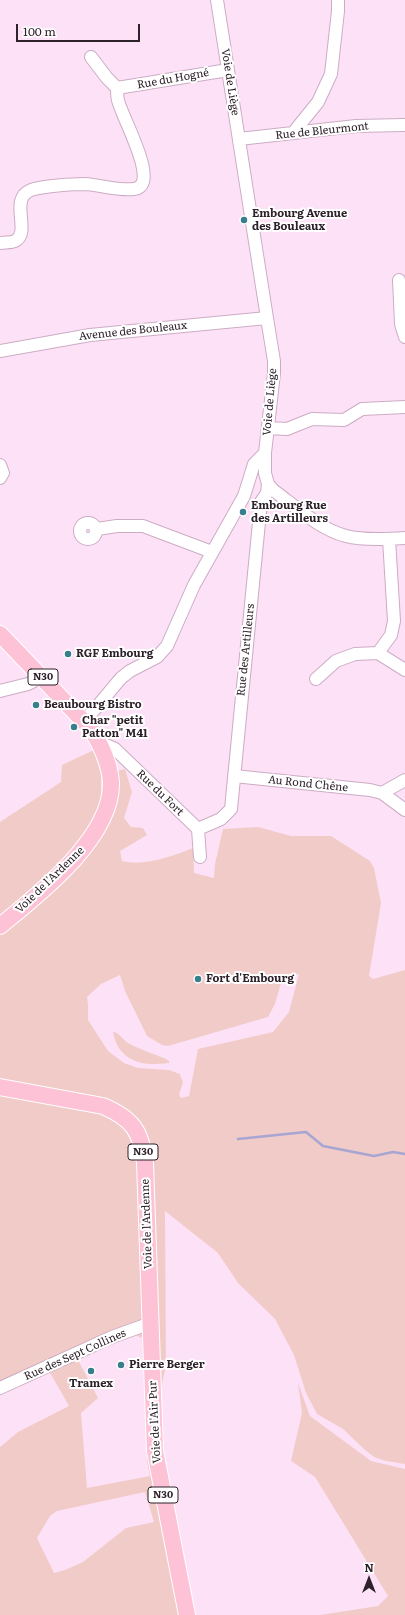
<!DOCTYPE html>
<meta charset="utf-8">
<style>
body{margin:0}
#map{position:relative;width:405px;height:1615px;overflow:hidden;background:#fde2f7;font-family:Literata,serif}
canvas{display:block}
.north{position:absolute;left:349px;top:1559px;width:40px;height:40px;-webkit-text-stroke:3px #fff;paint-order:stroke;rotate:0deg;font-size:11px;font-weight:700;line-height:16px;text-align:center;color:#2d212a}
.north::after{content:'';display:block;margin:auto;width:14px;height:18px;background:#2d212a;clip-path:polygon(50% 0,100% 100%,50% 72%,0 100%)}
.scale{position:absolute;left:16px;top:24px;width:124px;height:18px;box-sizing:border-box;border:2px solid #2d212a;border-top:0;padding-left:5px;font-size:12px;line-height:14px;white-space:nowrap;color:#2d212a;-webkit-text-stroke:3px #fff;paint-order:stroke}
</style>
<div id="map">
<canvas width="405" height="1615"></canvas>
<div class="north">N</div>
<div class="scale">100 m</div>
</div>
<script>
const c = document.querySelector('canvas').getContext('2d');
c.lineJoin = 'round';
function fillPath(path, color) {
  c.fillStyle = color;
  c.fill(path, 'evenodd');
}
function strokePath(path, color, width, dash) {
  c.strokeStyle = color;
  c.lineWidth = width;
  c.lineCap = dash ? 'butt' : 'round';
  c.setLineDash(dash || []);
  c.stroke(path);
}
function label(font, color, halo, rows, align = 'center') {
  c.font = font + ' Literata,serif';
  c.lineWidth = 4;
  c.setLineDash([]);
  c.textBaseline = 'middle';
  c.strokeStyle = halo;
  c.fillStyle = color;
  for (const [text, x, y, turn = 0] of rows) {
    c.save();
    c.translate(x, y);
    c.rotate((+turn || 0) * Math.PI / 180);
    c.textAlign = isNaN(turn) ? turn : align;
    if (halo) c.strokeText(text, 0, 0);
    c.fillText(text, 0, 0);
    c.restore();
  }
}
const green = new Path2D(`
 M94 750 101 774V796H117V771L125 769 132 792 124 818 131 827 143 828 147 835 120 851 122 861C143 867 173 856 193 848L194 873 214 878 215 864 223 829 258 827 291 836H331L370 861 374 868 381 903 369 976 373 979 405 970V1464L386 1461 374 1457 365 1450 343 1429 317 1414 306 1393 294 1355 275 1319 238 1283 218 1253 165 1211 166 1365 162 1384V1452L184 1615H0V1447L18 1432 69 1406 45 1364 0 1384V822L61 782 62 765ZM299 974 289 1012 273 1032 198 1049 189 1096 181 1098 179 1094 183 1083 180 1074 169 1070 138 1068 124 1063 108 1051 88 1020V1004L87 997 101 984 120 975 125 991 147 1036 162 1045 168 1046 268 1017 275 1004 283 976ZM131 1333 142 1338 147 1461 150 1476 87 1488 81 1413 98 1398 77 1358ZM145 1492 154 1522 126 1528 83 1562 65 1570 54 1573 37 1538 50 1516 57 1511Z
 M113 1032C120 1033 122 1039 128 1043 140 1050 153 1053 166 1059L169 1061V1063C142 1067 118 1061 113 1032Z
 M298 1383 310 1416 371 1461 405 1469V1615H320L378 1606 388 1596 315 1477 291 1461 302 1413Z`);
const stream = new Path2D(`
 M238 1139 306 1132 323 1146 374 1156 393 1152 405 1154`);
const minor = new Path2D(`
 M91 57 107 78 117 88 228 70
 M293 133 318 102 331 74 338 11V0
 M239 139 356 126 405 125
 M0 243C4 242 11 243 15 241 32 232 8 199 31 190 41 186 74 184 85 184 101 185 118 191 134 189 162 186 121 116 118 100 117 96 117 92 117 88
 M399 280 401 324 405 337
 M0 351 90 335 267 318
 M268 428 287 429 312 419 344 420 362 409 405 407
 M0 465 3 473 0 478
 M268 484 273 490C295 506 319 529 346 536 361 540 390 539 405 538
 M80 531a8 8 0 1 1 16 0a8 8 0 1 1-16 0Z
 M97 529 117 526H143L212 552
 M378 653 391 635 394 621 389 539
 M316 679 336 661 355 654 378 653 405 670
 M0 691 28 684 42 677
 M85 721 121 678 130 671 157 657 167 646 194 585 244 496 254 464 265 453
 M99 742 115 749 198 829 200 857
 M234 776 370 790 382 793 405 810
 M382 793 405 780
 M198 829 221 819 231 809 261 502 267 493 268 484 265 473V453L274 373V361L267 318 217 0
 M0 1388 112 1337 151 1323`);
const major = new Path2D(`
 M0 634 91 729C101 745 110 763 111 783 112 838 39 894 0 926
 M0 1087 103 1106C133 1119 141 1131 145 1163L155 1451 187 1615`);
const markers = [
 [244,220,4,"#397e8c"],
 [243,512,4,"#397e8c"],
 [68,654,4,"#397e8c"],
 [36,705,4,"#397e8c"],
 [74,727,4,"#397e8c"],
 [198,979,4,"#397e8c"],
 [121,1365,4,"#397e8c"],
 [91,1371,4,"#397e8c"]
];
const shields = [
 [43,677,30],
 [143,1152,30],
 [163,1495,30]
];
const shieldNames = [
 ["N30",43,677],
 ["N30",143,1152],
 ["N30",163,1495]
];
const streetNames = [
 ["Rue du Hogné",173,79,-10],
 ["Voie de Liège",230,82,81],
 ["Rue de Bleurmont",322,131,-6],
 ["Avenue des Bouleaux",133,331,-6],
 ["Voie de Liège",270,402,-85],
 ["Rue des Artilleurs",246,650,-84],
 ["Au Rond Chêne",308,784,6],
 ["Rue du Fort",160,793,44],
 ["Voie de l'Ardenne",50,880,-44],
 ["Voie de l'Ardenne",147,1224,-92],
 ["Rue des Sept Collines",75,1355,-24],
 ["Voie de l'Air Pur",155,1422,-93]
];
const poiNames = [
 ["Embourg Avenue",252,214],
 ["des Bouleaux",252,227],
 ["Embourg Rue",251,506],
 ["des Artilleurs",251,519],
 ["RGF Embourg",76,654],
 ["Beaubourg Bistro",44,705],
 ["Char \"petit",82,721],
 ["Patton\" M41",82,734],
 ["Fort d'Embourg",206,979],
 ["Pierre Berger",129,1365],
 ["Tramex",91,1384,"center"]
];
fillPath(green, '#f1cbc8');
strokePath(stream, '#a7a5d1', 2.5);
strokePath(minor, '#ccacc4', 14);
strokePath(major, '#fff', 18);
strokePath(minor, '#fff', 12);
strokePath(major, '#fdc2d6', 16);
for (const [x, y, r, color] of markers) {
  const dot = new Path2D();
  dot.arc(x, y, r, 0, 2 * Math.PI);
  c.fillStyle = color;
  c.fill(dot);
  strokePath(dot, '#fff', 1.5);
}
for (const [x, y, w] of shields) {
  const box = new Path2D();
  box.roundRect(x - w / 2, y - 8, w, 16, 3);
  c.fillStyle = '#fff';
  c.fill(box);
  strokePath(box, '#2d212a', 1);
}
label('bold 10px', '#2d212a', null, shieldNames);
label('11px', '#2d212a', '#fff', streetNames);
label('bold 11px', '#2d212a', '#fff', poiNames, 'left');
</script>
